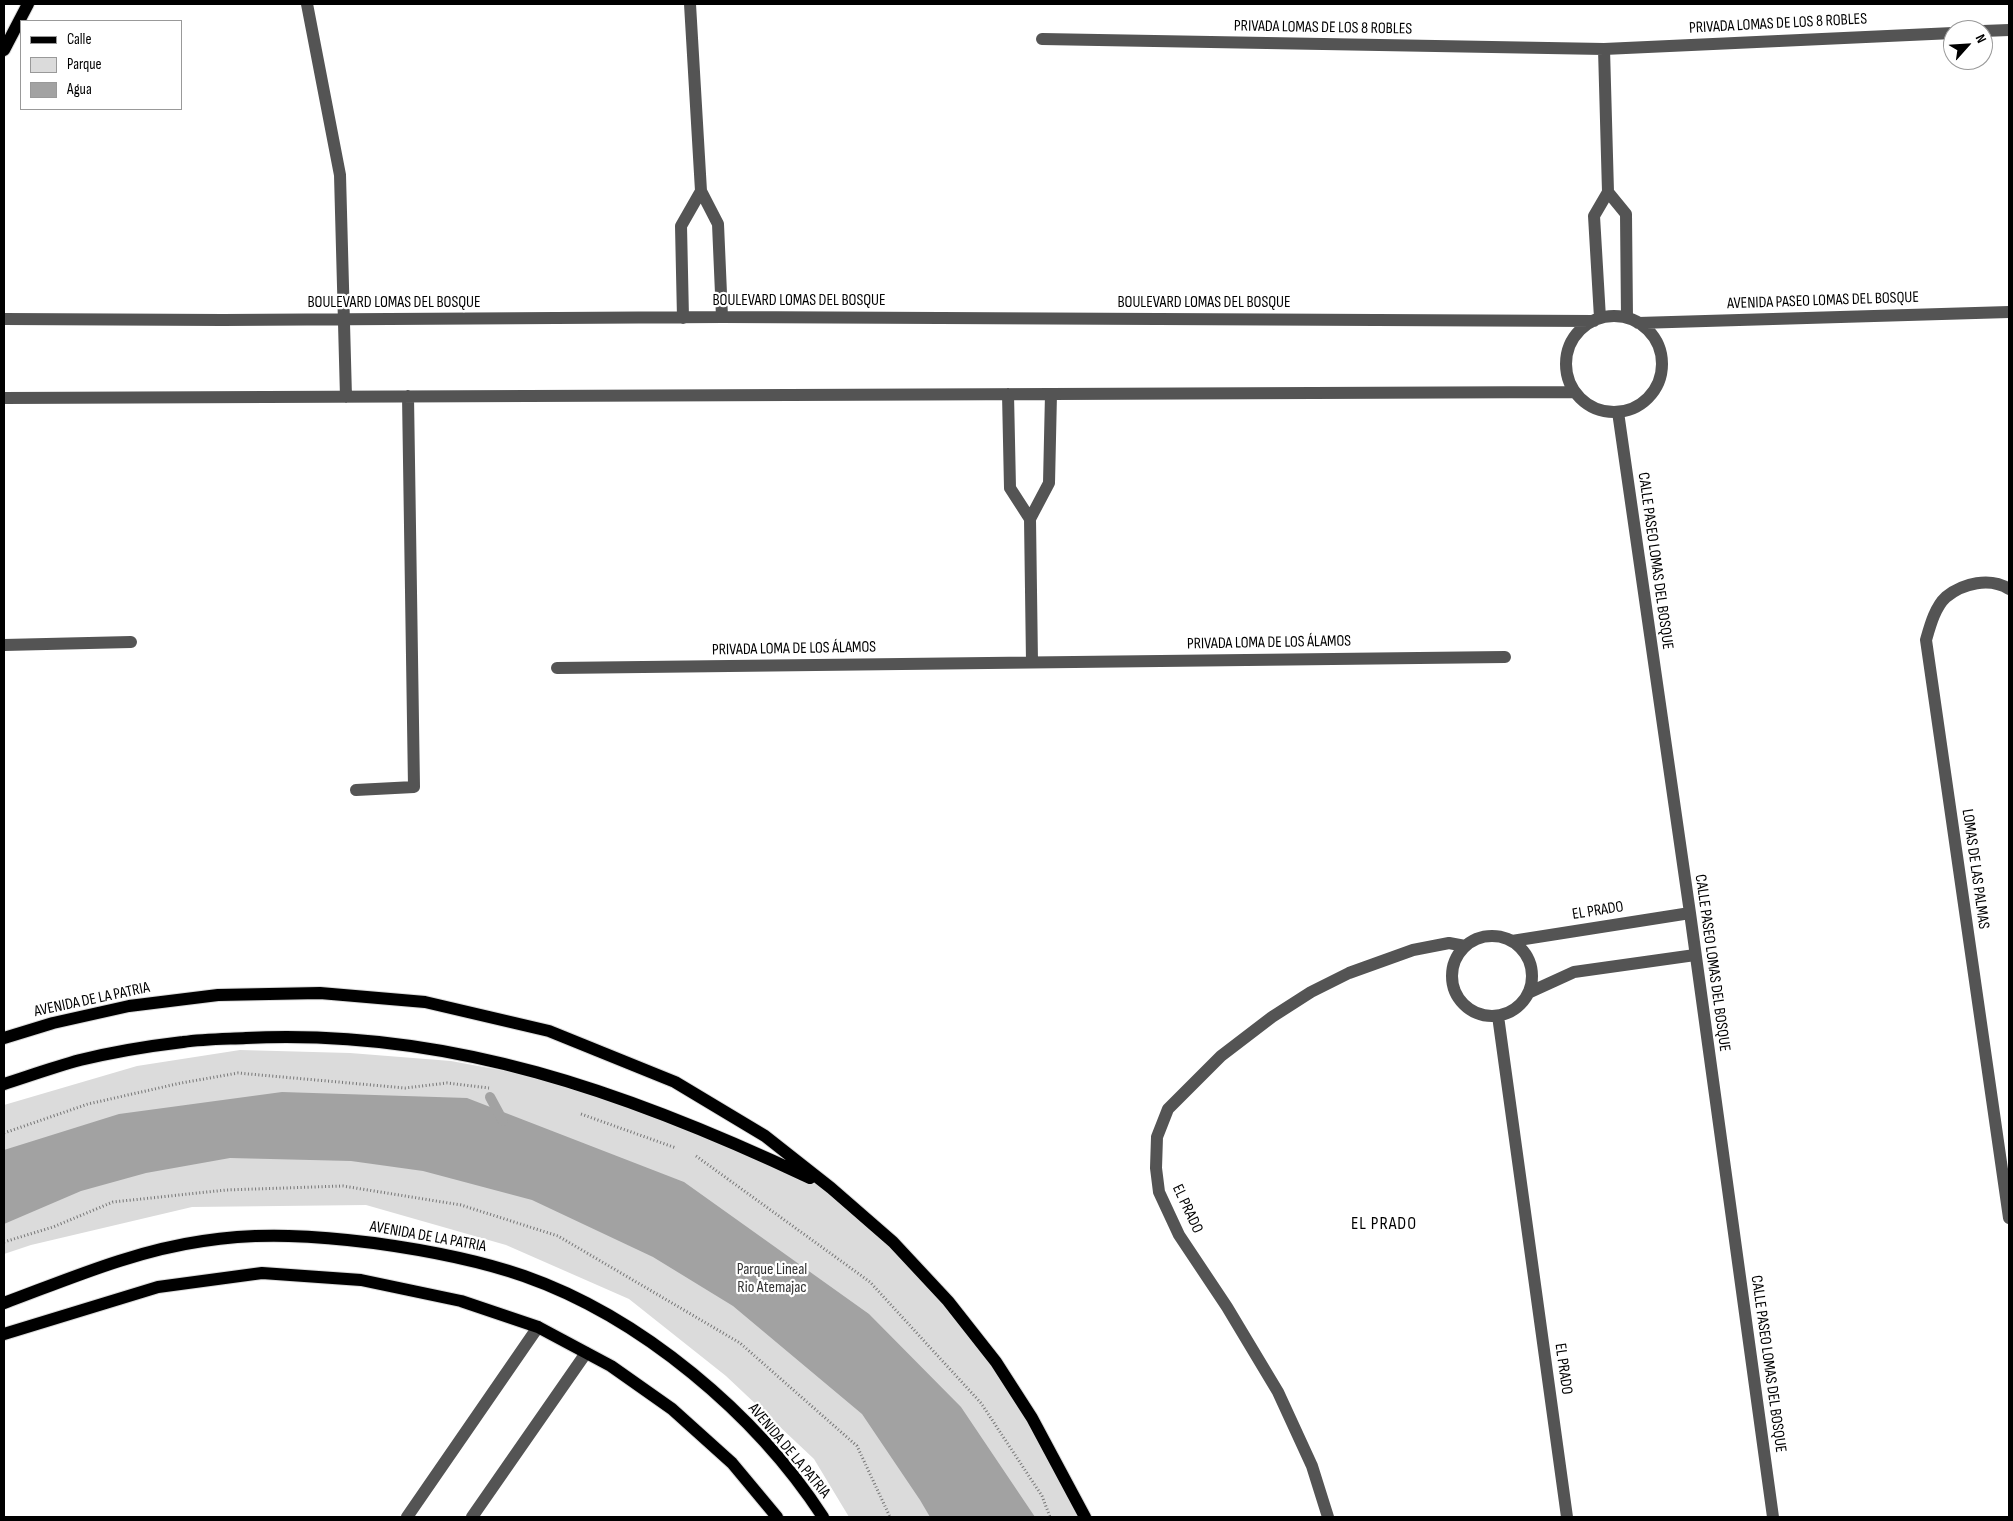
<!DOCTYPE html>
<meta charset="utf-8">
<style>
body{margin:0}
#map{position:relative;width:2013px;height:1521px;overflow:hidden;background:#fff;font-family:"Sofia Sans Condensed",sans-serif}
canvas{display:block}
.frame{position:absolute;inset:0;border:5px solid #000;pointer-events:none}
.legend{position:absolute;left:20px;top:20px;width:162px;height:90px;box-sizing:border-box;background:#fff;border:1px solid #999;margin:0;padding:6px 9px;list-style:none;font-size:15px;color:#000}
.legend li{display:flex;align-items:center;gap:10px;height:25px}
.legend b{width:25px;border:1px solid #999}
.north{position:absolute;left:1943px;top:20px;width:50px;height:50px;box-sizing:border-box;background:#fff;border:1px solid #999;border-radius:50%;rotate:64deg;font-size:14px;font-weight:700;line-height:20px;text-align:center;color:#000}
.north::after{content:'';display:block;margin:auto;width:18px;height:22px;background:#000;clip-path:polygon(50% 0,100% 100%,50% 72%,0 100%)}
</style>
<div id="map">
<canvas width="2013" height="1521"></canvas>
<div class="frame"></div>
<ul class="legend">
<li><b style="height:6px;background:#000"></b>Calle</li>
<li><b style="height:14px;background:#dbdbdb"></b>Parque</li>
<li><b style="height:14px;background:#a2a2a2"></b>Agua</li>
</ul>
<div class="north">N</div>
</div>
<script>
const c = document.querySelector('canvas').getContext('2d');
c.lineJoin = 'round';
function fillPath(path, color) {
  c.fillStyle = color;
  c.fill(path, 'evenodd');
}
function strokePath(path, color, width, dash) {
  c.strokeStyle = color;
  c.lineWidth = width;
  c.lineCap = dash ? 'butt' : 'round';
  c.setLineDash(dash || []);
  c.stroke(path);
}
function label(font, color, halo, rows, align = 'center') {
  c.font = font + ' "Sofia Sans Condensed",sans-serif';
  c.lineWidth = 4.5;
  c.setLineDash([]);
  c.textBaseline = 'middle';
  c.strokeStyle = halo;
  c.fillStyle = color;
  for (const [text, x, y, turn = 0] of rows) {
    c.save();
    c.translate(x, y);
    c.rotate((+turn || 0) * Math.PI / 180);
    c.textAlign = isNaN(turn) ? turn : align;
    if (halo) c.strokeText(text, 0, 0);
    c.fillText(text, 0, 0);
    c.restore();
  }
}
const green = new Path2D(`
 M240 1050 350 1053 451 1061 560 1081 623 1102 829 1189 890 1245 945 1303 993 1364 1028 1418 1082 1517H849L814 1459 726 1376 629 1299 506 1245 366 1205 192 1207 31 1245 4 1254V1105L137 1066Z`);
const water = new Path2D(`
 M282 1092 467 1098 684 1182 869 1314 961 1407 1035 1517H930L920 1500 862 1414 733 1306 653 1257 532 1200 423 1171 351 1161 230 1158 146 1173 81 1191 4 1224V1150L119 1114Z`);
const stream = new Path2D(`
 M490 1097 503 1121`);
const path = new Path2D(`
 M581 1114 676 1148
 M4 1133 88 1104 181 1083 238 1073 405 1088 447 1083 489 1088
 M696 1156 870 1282 981 1403 1042 1496 1050 1517
 M4 1242 53 1227 113 1202 226 1190 343 1186 461 1205 558 1236 740 1343 857 1446 890 1517`);
const minor = new Path2D(`
 M307 4 340 175 346 397
 M690 4 701 191 718 224 722 317
 M1983 31 2009 30
 M1042 39 1604 49 1953 33
 M1608 192 1626 214 1627 318
 M1566 364a48 48 0 1 1 96 0a48 48 0 1 1-96 0Z
 M683 318 681 226 701 191
 M1600 318 1594 216 1608 192 1604 49
 M4 319 223 320 722 317 1594 321
 M1638 323 2009 312
 M1008 394 1010 488 1030 519
 M4 398 1575 392
 M1618 412 1690 913 1773 1517
 M2009 589C1990 577 1963 583 1946 597 1935 607 1930 626 1926 640L2009 1218
 M4 645 131 642
 M1032 662 1030 519 1049 483 1051 394
 M557 668 1505 657
 M356 790 414 787 408 396
 M1452 976a40 40 0 1 1 80 0a40 40 0 1 1-80 0Z
 M1512 941 1690 913
 M1528 993 1574 972 1695 955
 M1498 1016 1567 1517
 M407 1517 538 1327
 M472 1517 586 1353
 M1328 1517 1312 1466 1278 1392 1227 1307 1179 1235 1159 1192 1156 1168 1157 1137 1168 1109 1221 1056 1272 1017 1311 992 1349 973 1413 950 1449 943 1465 946`);
const major = new Path2D(`
 M4 50 28 4
 M4 1038 53 1023 129 1006 218 995 320 993 425 1002 549 1031 675 1082 765 1136 831 1188 893 1242 948 1301 996 1362 1032 1418 1085 1517
 M4 1084C29 1076 54 1067 80 1060 113 1052 149 1046 183 1042 204 1039 225 1039 246 1038 449 1028 630 1093 810 1178
 M4 1303C69 1279 133 1251 203 1241 260 1232 318 1236 374 1243 425 1250 475 1259 524 1276 641 1317 756 1414 823 1517
 M4 1334 158 1287 262 1273 361 1280 461 1301 538 1327 611 1366 672 1409 732 1463 777 1517`);
const streetNames = [
 ["PRIVADA LOMAS DE LOS 8 ROBLES",1778,24,-3],
 ["PRIVADA LOMAS DE LOS 8 ROBLES",1323,28,1],
 ["BOULEVARD LOMAS DEL BOSQUE",799,301],
 ["AVENIDA PASEO LOMAS DEL BOSQUE",1823,301,-2],
 ["BOULEVARD LOMAS DEL BOSQUE",394,303],
 ["BOULEVARD LOMAS DEL BOSQUE",1204,303],
 ["CALLE PASEO LOMAS DEL BOSQUE",1655,561,82],
 ["PRIVADA LOMA DE LOS ÁLAMOS",1269,643,-1],
 ["PRIVADA LOMA DE LOS ÁLAMOS",794,649,-1],
 ["LOMAS DE LAS PALMAS",1975,869,82],
 ["EL PRADO",1598,911,-9],
 ["CALLE PASEO LOMAS DEL BOSQUE",1712,963,82],
 ["AVENIDA DE LA PATRIA",92,1000,-12],
 ["EL PRADO",1187,1209,65],
 ["AVENIDA DE LA PATRIA",428,1237,10],
 ["CALLE PASEO LOMAS DEL BOSQUE",1768,1364,82],
 ["EL PRADO",1563,1369,82],
 ["AVENIDA DE LA PATRIA",789,1451,50]
];
const parkNames = [
 ["Parque Lineal",772,1270],
 ["Rio Atemajac",772,1288]
];
const neighbourhoodNames = [
 ["EL PRADO",1384,1224]
];
fillPath(green, '#dbdbdb');
fillPath(water, '#a2a2a2');
strokePath(stream, '#a2a2a2', 10);
strokePath(major, '#dbdbdb', 14);
strokePath(path, '#767676', 3, [1, 2.5]);
strokePath(minor, '#545454', 12);
strokePath(major, '#000', 12);
label('16px', '#000', '#fff', streetNames);
label('16px', '#323232', '#fff', parkNames);
c.letterSpacing = '1px';
label('18px', '#000', '#fff', neighbourhoodNames);
c.letterSpacing = '0px';
</script>
